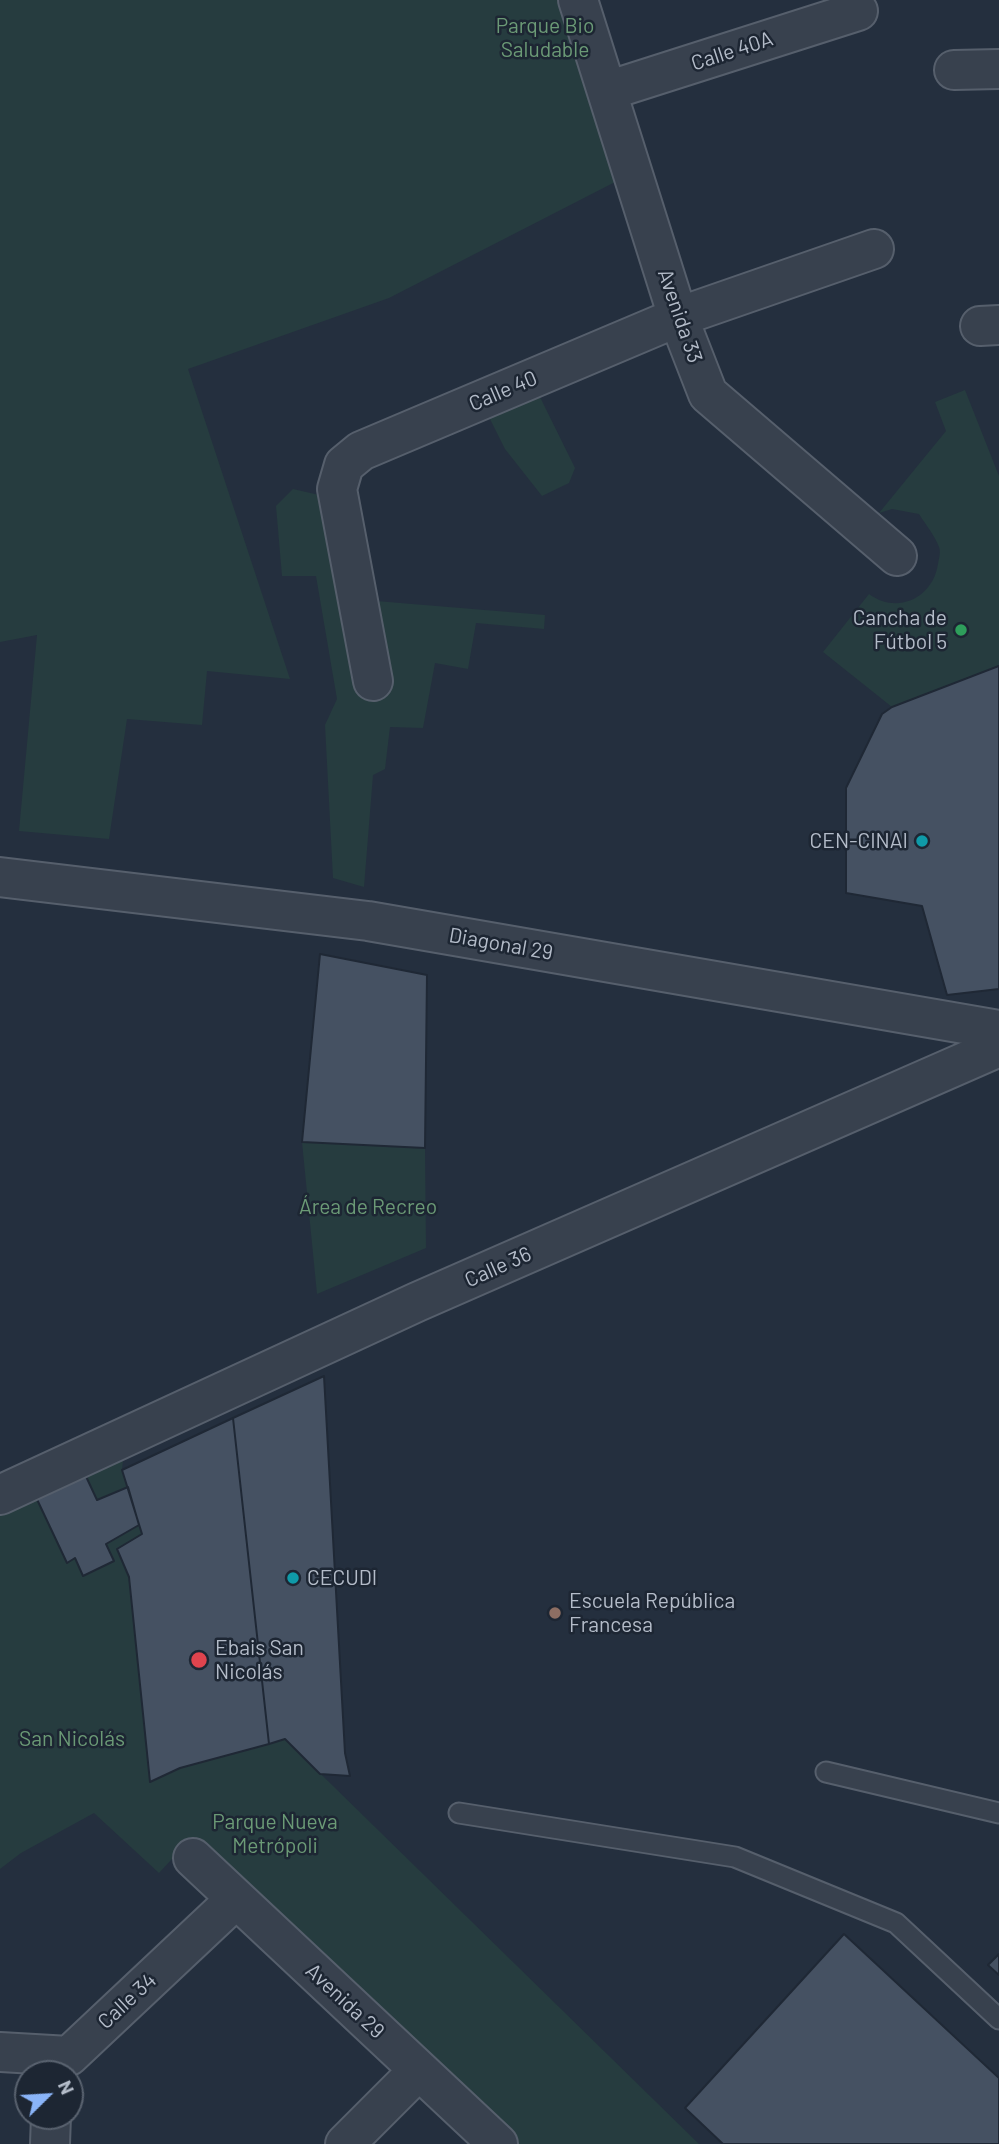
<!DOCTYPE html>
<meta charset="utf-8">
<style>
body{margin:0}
#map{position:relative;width:999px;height:2144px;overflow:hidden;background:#242f3e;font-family:Barlow,sans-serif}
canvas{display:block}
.north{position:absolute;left:14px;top:2060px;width:70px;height:70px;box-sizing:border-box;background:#1d2633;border:2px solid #59626f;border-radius:50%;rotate:66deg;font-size:19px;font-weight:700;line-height:28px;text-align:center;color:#b4bcc9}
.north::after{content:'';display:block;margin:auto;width:24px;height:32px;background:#8ab4f8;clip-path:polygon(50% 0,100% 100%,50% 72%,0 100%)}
</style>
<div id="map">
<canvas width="999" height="2144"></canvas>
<div class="north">N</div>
</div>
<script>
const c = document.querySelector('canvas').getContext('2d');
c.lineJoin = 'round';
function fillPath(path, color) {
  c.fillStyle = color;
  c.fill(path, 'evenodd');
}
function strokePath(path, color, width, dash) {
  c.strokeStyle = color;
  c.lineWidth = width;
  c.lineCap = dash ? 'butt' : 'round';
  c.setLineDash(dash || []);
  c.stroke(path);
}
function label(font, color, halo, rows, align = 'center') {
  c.font = font + ' Barlow,sans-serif';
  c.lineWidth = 5;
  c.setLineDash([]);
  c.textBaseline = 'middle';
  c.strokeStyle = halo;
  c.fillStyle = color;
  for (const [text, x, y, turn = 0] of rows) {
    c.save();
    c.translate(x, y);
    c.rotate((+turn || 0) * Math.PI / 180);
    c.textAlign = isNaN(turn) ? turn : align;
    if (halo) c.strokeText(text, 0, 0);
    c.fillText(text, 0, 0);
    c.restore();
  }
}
const green = new Path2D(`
 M0 0H572L619 180 389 298 188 369 290 679 207 671 202 725 127 719 109 839 19 831 37 635 0 642Z
 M965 390 999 476V665L892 707 823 652 869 594C897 615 933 598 938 564 939 558 941 552 939 547 935 536 926 525 919 514L892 509 879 513 946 431 935 402Z
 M538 393 575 468 569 483 542 496 505 449 489 417Z
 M293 489 319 495 326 522 376 601 545 615 544 629 476 623 468 669 435 663 423 728 390 727 385 769 373 775 364 887 333 878 325 725 337 699 316 576H282L276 506Z
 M302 1142 425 1148 426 1248 317 1294Z
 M124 1451 122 1470 142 1534 117 1549 129 1577 150 1781 180 1768 285 1739 699 2144H498L184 1846 159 1873 94 1813 21 1853 0 1869V1505Z`);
const building = new Path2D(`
 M999 666V989L947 995 922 906 846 893V788L882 714 892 707Z
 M320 954 427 975 425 1148 302 1142Z
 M324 1376 345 1753 350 1776 320 1774 285 1739 269 1744 233 1418Z
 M233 1418 269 1744 180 1768 150 1782 129 1577 117 1549 142 1534 122 1470Z
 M83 1470 97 1500 128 1487 139 1525 106 1544 114 1561 83 1576 75 1558 67 1563 34 1493Z
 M844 1934 999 2078V2144H723L685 2108Z
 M999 1954V1975L988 1965Z`);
const lane = new Path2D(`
 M826 1772 999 1813
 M459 1813 735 1857 896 1923 999 2019`);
const street = new Path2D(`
 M578 0 678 317 708 394 897 556
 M954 70 999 69
 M607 91 858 11
 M980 326 999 325
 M373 681 337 489 344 465 361 451 678 317 874 249
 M0 877 368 921 999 1030
 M0 1495 417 1302 999 1047
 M193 1858 498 2144
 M0 2052 69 2056 236 1899
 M50 2144 51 2116
 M345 2144 419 2070`);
const markers = [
 [961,630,7,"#2e9e5b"],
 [922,841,7,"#0f9aa8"],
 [293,1578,7,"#0f9aa8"],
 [555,1613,7,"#8d6e63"],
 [199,1660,9,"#e0444e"]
];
const parkNames = [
 ["Parque Bio",545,26],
 ["Saludable",545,50],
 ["Área de Recreo",368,1207],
 ["San Nicolás",72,1739],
 ["Parque Nueva",275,1822],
 ["Metrópoli",275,1846]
];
const streetNames = [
 ["Calle 40A",732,51,-18],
 ["Avenida 33",680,316,71],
 ["Calle 40",503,391,-23],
 ["Diagonal 29",501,944,10],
 ["Calle 36",498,1267,-24],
 ["Calle 34",127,2001,-43],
 ["Avenida 29",345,2001,43]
];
const poiNames = [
 ["Cancha de",947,618,"right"],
 ["Fútbol 5",947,642,"right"],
 ["CEN-CINAI",908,841,"right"],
 ["CECUDI",307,1578],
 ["Escuela República",569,1601],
 ["Francesa",569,1625],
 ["Ebais San",215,1648],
 ["Nicolás",215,1672]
];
fillPath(green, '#263c3f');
fillPath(building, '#455162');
strokePath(building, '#1f2835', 2);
strokePath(lane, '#565f6c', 23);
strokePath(street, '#565f6c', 42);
strokePath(lane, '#38414e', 19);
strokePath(street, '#38414e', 38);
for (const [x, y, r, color] of markers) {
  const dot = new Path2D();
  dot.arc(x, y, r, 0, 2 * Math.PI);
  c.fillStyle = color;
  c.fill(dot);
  strokePath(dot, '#1d2633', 2.5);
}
label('21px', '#6b9a76', '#1d2633', parkNames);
label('21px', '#b4bcc9', '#1d2633', streetNames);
label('21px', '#b4bcc9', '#1d2633', poiNames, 'left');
</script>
